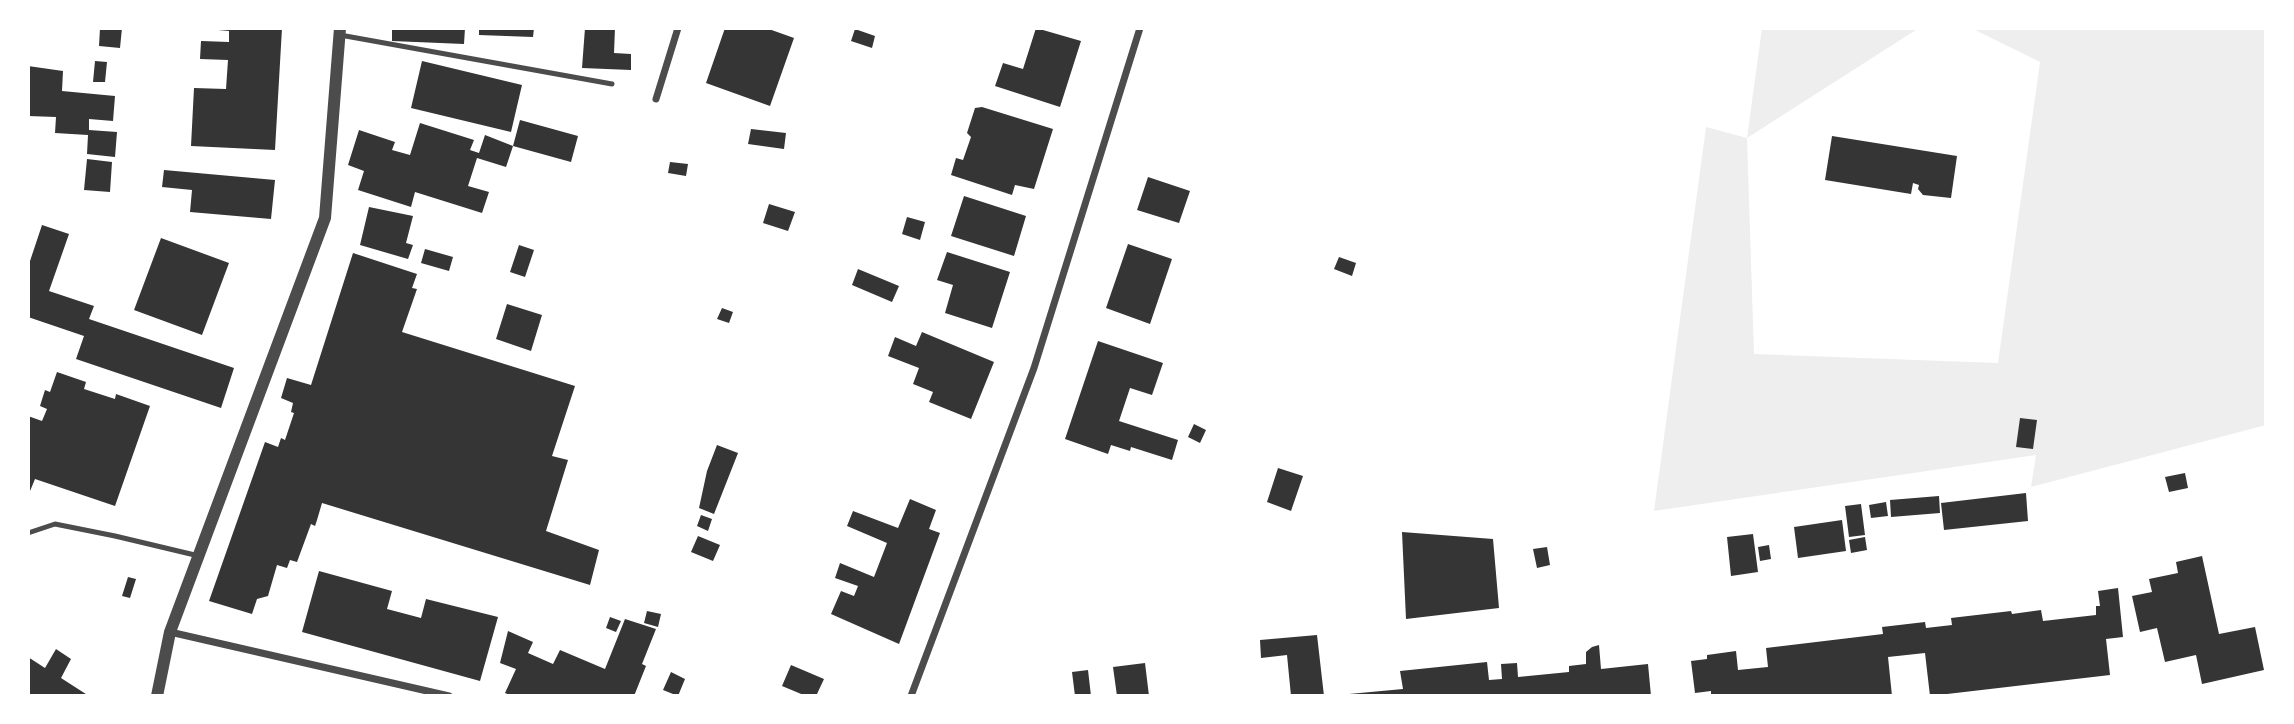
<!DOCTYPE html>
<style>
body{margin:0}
#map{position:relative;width:2294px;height:724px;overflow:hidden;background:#fff;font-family:"Alegreya Sans",sans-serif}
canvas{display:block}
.frame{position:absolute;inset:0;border:30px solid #fff;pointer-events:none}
</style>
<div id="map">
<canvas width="2294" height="724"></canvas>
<div class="frame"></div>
</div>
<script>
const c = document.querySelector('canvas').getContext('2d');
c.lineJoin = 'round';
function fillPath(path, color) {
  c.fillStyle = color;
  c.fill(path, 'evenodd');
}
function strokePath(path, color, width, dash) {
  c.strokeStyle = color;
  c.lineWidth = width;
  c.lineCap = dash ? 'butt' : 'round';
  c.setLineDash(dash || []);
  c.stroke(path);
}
const green = new Path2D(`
 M1762 28H1919L1747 138 1754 354 1998 363 2040 62 1971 28H2266V425L2031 487 2036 455 1654 511 1706 127 1747 138Z`);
const building = new Path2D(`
 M100 28H122L120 48 99 46Z
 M218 28H282L275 150 191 146 194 88 226 89 228 60 200 59 201 41 229 42V31L218 30Z
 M392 28H465L464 44 392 41Z
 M479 28H534L533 37 479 35Z
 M585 28H615L614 53 631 54V70L582 68Z
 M725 28H766L794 38 770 106 706 83Z
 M1036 28 1081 41 1060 107 995 86 1003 63 1023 69Z
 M855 29 875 36 872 48 851 41Z
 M95 61 107 62 105 82H93Z
 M422 61 522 85 511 132 411 108Z
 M28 66 63 71 62 91 115 96 113 121 89 119V130L117 132 115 157 87 154 88 135 55 133 56 117 28 116Z
 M982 107 1053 129 1034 189 1015 185 1012 195 951 175 956 158 963 160 971 137 967 133 975 108Z
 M520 120 578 136 571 162 513 146Z
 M420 123 474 140 470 150 479 153 485 135 513 146 506 167 477 158 468 186 489 192 482 213 415 192 411 207 358 190 364 171 348 165 359 130 395 142 392 150 410 155Z
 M751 129 786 133 784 149 748 144Z
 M1832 136 1957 156 1951 198 1923 195 1918 189 1919 185 1913 183 1911 194 1825 180Z
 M87 159 112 162 110 192 84 190Z
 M670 162 688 164 686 176 668 173Z
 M164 170 275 180 271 219 190 212 192 190 162 187Z
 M1148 177 1190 191 1179 223 1137 210Z
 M964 196 1026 216 1014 256 951 236Z
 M769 204 795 212 788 231 763 223Z
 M369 207 413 216 406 243 413 245 408 259 360 245Z
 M907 217 925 222 920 240 902 234Z
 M42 225 69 234 49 291 94 306 89 319 234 368 221 408 76 359 84 336 28 317V267Z
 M161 238 229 263 202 335 134 310Z
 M1128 244 1172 259 1150 324 1106 308Z
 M519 245 534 250 525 277 510 272Z
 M425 249 453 257 449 271 421 263Z
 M947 252 1010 272 992 328 945 313 953 285 937 280Z
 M353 253 417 274 412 288 417 289 402 332 575 386 552 456 568 460 546 531 599 550 590 585 322 503 317 520 315 526 311 524 297 562 290 560 287 568 277 565 268 596 257 599 252 614 209 601 265 442 278 447 281 438 285 440 294 413 291 412 293 403 281 398 287 378 311 385Z
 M1339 257 1356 263 1352 276 1334 269Z
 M858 269 899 286 892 302 852 285Z
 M507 304 542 315 531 351 496 339Z
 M722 308 733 312 729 323 717 319Z
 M922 332 994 362 971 419 929 402 933 392 913 384 919 368 888 356 895 337 916 346Z
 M1098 341 1163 363 1152 395 1130 388 1119 421 1178 440 1172 460 1131 447 1130 451 1111 445 1108 454 1065 439Z
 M57 372 86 382 84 389 115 399 116 394 150 406 115 506 35 479 28 496V416L42 421 47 409 40 406 45 390 50 392Z
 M2020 418 2037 420 2033 449 2016 447Z
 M1194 424 1206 430 1200 443 1188 437Z
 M717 445 738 453 714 514 699 508 707 471Z
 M1278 468 1303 476 1291 511 1267 502Z
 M2185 473 2188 488 2169 492 2165 477Z
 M2026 493 2028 521 1944 530 1941 503Z
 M1939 496 1940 513 1891 517 1890 500Z
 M910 499 936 510 929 529 940 533 899 644 831 614 841 591 854 596 858 586 835 578 840 563 874 577 887 543 847 526 853 511 898 528Z
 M1886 502 1888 516 1871 518 1869 505Z
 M1861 504 1865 535 1849 537 1845 506Z
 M701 515 712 519 708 531 697 526Z
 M1842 520 1846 551 1798 558 1794 527Z
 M1402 532 1493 539 1499 608 1406 619Z
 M1753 534 1758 572 1731 576 1727 537Z
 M698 536 720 545 713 561 691 552Z
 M1865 537 1867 550 1851 553 1849 540Z
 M1769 545 1771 559 1760 561 1758 547Z
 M1547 547 1550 565 1537 568 1533 549Z
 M2202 556 2219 634 2255 627 2264 670 2202 684 2196 655 2165 662 2157 628 2140 632 2132 596 2152 592 2149 579 2178 573 2176 562Z
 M319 571 392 591 387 609 421 618 426 599 498 617 480 681 302 632Z
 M128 577 136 579 130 598 122 596Z
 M2118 588 2123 637 2106 639 2110 675 1930 696 1925 653 1888 657 1892 696H1711V691L1695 693 1691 661 1707 659V655L1736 651 1738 670 1768 667 1766 648 1883 634 1882 627 1925 622 1926 628 1952 625 1951 618 2011 611 2012 614 2041 610 2043 621 2096 615V606H2100L2098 591Z
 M647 611 661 614 658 627 644 623Z
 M610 617 621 621 616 632 606 628Z
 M625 619 656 629 642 664 646 666 634 696H512L505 693 516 669 500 663 508 631 533 642 528 653 553 664 560 650 605 669Z
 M1317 635 1324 696H1291L1287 655 1261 658 1260 640Z
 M1599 645 1601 669 1648 664 1651 696H1349V694L1403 689 1400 671 1487 662 1489 680 1502 679 1501 664 1517 663 1518 677 1569 672V666L1586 664V652L1592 647Z
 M56 649 71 659 61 678 89 696H28V657L45 668Z
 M1145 663 1149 696H1117L1113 667Z
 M791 665 824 679 817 694 822 696H806L782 686Z
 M1088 670 1091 696H1075L1072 672Z
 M671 672 685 679 678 696 663 690Z`);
const service = new Path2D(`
 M340 35 612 84
 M28 533 55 524 115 536 199 556`);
const minor = new Path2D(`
 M656 99 678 28
 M170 632 449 696
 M911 696 1034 368 1140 28`);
const tertiary = new Path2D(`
 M157 696 170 632 325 218 340 28`);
fillPath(green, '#eee');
fillPath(building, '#353535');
strokePath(service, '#4c4c4c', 5);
strokePath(minor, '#4c4c4c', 7);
strokePath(tertiary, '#4c4c4c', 12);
</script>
